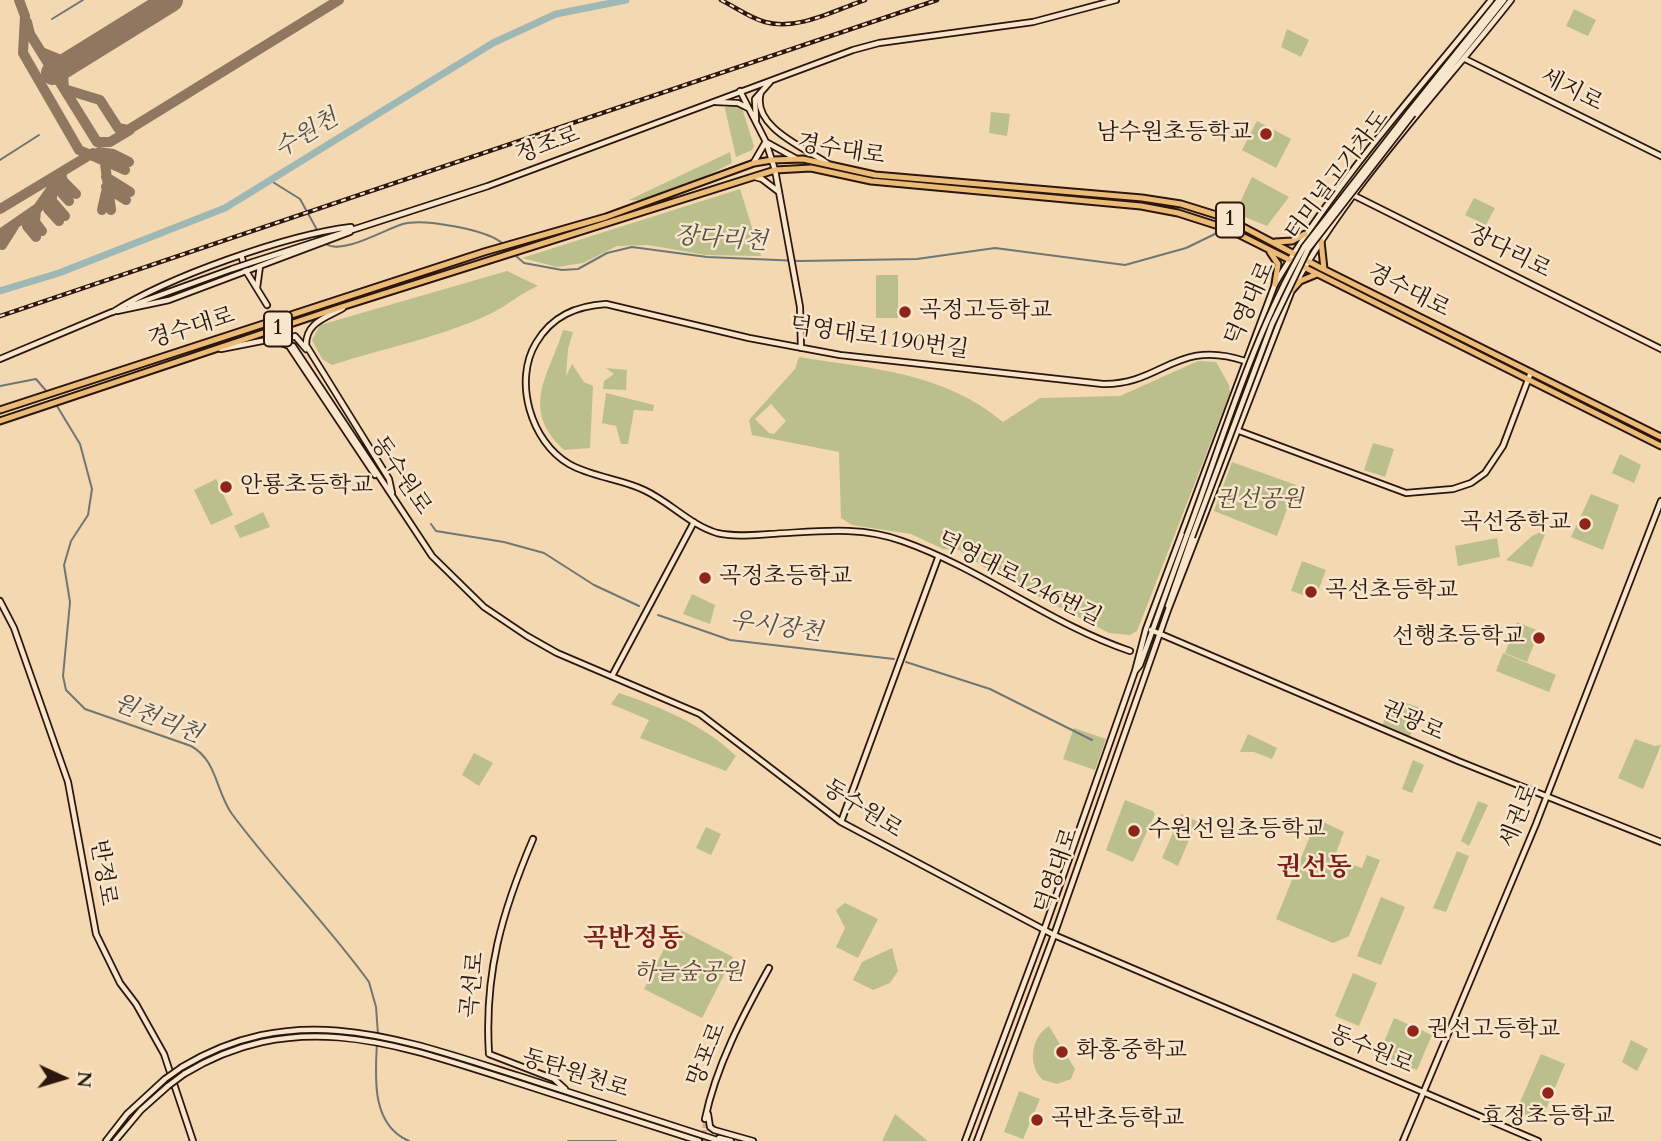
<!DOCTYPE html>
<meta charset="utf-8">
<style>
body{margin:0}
#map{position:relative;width:1661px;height:1141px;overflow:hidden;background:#f3d8b1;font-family:Cardo,serif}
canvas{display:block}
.north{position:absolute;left:28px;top:1043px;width:70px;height:70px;-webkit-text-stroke:5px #f7e6cc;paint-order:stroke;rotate:94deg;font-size:19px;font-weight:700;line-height:28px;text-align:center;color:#2c160d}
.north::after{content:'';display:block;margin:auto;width:24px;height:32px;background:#2c160d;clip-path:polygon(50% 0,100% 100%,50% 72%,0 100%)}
</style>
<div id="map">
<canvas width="1661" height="1141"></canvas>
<div class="north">N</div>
</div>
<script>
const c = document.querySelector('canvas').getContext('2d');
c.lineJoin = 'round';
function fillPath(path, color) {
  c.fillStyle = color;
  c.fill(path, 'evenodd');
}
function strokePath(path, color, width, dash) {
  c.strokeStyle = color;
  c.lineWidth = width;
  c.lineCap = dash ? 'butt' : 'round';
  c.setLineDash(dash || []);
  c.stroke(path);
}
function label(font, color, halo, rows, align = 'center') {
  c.font = font + ' Cardo,"Noto Serif KR",serif';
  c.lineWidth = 5;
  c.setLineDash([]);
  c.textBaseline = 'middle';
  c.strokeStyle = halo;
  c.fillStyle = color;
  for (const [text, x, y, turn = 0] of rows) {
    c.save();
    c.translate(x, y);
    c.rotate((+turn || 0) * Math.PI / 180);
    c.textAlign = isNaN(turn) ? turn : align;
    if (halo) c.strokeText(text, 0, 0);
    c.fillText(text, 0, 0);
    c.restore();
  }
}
const green = new Path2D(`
 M1574 9 1596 20 1588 36 1566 26Z
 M1287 29 1309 40 1301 57 1281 47Z
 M737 106 742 108 754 146 752 150 736 157 725 109V107Z
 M991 112 1010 114 1007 136 989 133Z
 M1257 121 1291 139 1276 168 1242 150Z
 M730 152 732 163C708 175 654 203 629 200Z
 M1252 177 1289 197 1267 226 1235 213Z
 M740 189 761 256 706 255 648 245 617 246 583 263 557 267 522 258Z
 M1474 198 1495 208 1486 225 1465 215Z
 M507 271 538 286C521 293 508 305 492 313 442 337 384 348 332 365L322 359 312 340 320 325Z
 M876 275H898V318H876Z
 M563 330 573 332 568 349 566 376 572 364 584 382 593 386 590 448 564 450C519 408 549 376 563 330Z
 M799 357C873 369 943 372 1003 422L1040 398 1120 396 1198 361 1216 362 1229 385 1230 393 1137 631 1130 635 1109 633 991 572 959 550 943 549 911 534 852 525 841 518 839 452 752 435 749 420 795 369ZM771 404 786 421 774 434 769 433 755 419Z
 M606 368 627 370 626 390 603 389 604 381 614 374Z
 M606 393 654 405 653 411 634 410 628 444H621L616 426 602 423Z
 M1373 443 1394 449 1385 477 1364 470Z
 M1620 454 1641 465 1634 483 1612 473Z
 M1232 462 1296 485 1277 536 1214 511Z
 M216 479 233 515 211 525 194 490Z
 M1591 494 1619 505 1603 550 1571 537Z
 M263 512 270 527 240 538 234 526Z
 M1547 529 1532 567 1506 560 1532 536Z
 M1497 538 1500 557 1458 566 1455 546Z
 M1302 561 1326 570 1315 599 1291 591Z
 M692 594 715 605 710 624 683 614Z
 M1517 622 1539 631 1527 662 1505 653Z
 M1503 653 1556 675 1549 692 1496 671Z
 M619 693C661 707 704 725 736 756L726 771 640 738 649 720 611 704Z
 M1393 698 1420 708 1410 737 1382 726Z
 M1074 728 1106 739 1095 770 1063 759Z
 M1248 734 1277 748 1272 759 1254 752H1240Z
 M1635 739 1655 746 1661 745 1643 789 1618 778Z
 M474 753 493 763 479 786 462 775Z
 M1413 760 1424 765 1412 793 1402 789Z
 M1125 800 1153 811 1155 814 1133 862 1106 850Z
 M1478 801 1488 805 1469 846 1461 841Z
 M1181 814 1197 821 1178 866 1162 858Z
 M1317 819 1344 832 1334 858 1362 868 1367 855 1380 860 1349 936 1333 943 1276 919Z
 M706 827 721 834 711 855 696 848Z
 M1457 851 1469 856 1446 912 1433 908Z
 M1381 897 1405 907 1381 965 1357 956Z
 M845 903 878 919 858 958 836 947 845 928 836 910Z
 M675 927 733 957 702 1018 644 989Z
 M892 948 898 971 890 983 873 990 853 980 862 962Z
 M1353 973 1377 983 1359 1026 1335 1016Z
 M1394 1018 1432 1035 1417 1070 1379 1054Z
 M1049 1026 1075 1069 1071 1079 1057 1084 1043 1080C1027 1065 1031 1037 1049 1026Z
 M1631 1040 1648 1049 1637 1071 1622 1062Z
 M1541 1054 1565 1064 1540 1123 1516 1111Z
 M1019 1091 1040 1099 1023 1139 1004 1132Z
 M895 1114 928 1141H882Z`);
const stream = new Path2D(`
 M52 19 83 0
 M0 160 39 135
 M268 179 300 199 321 237
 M326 244C343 255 385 229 403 224 423 218 489 230 503 244
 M507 248 524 263 562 270 578 269 607 253 632 247 707 257 800 261 917 259 995 248 1125 265 1186 248 1217 233
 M0 386 36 379 48 393
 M57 406 80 444 92 489 88 515 71 541 64 565 70 602 63 676 66 690 85 709 191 746C217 760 216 792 232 814 275 872 327 924 369 982L376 1007 378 1034
 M431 524 436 531 504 542 544 553 594 585 639 606
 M658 615 730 640 894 659
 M906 662 990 689 1092 740
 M377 1043C375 1077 371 1125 409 1141
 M568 1141H616`);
const river = new Path2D(`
 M0 291 59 273 225 208 493 43 556 14 626 0`);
const taxiway = new Path2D(`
 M19 0 25 16 23 53 79 150 125 170
 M27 22 30 34 97 142H110L130 130
 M41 52 68 63 63 74 64 89 100 100 118 128 128 130 339 0
 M99 152 113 154 129 162
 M104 156 111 210
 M61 174 63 181 76 194
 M106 177 130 192
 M57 182 58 189 69 201
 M106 187 126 200
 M52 192V201L65 216
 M48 198V209L59 221
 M0 209 93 153
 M36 210 35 222 42 231
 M102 210 106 192
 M28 217 27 226 36 237
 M0 234 38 208 62 174
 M2 245 14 226`);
const runway = new Path2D(`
 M53 73 171 0`);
const secondaryTunnel = new Path2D(`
 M267 305 293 346
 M704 1141 705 1119`);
const secondary = new Path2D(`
 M1465 59 1661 156
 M740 91 766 142 775 170 800 307 801 348
 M761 92C750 126 805 148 827 163
 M716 102 738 103 748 108
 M1409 112 1499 0
 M1413 114 1504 0
 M756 120 755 99 770 82
 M766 142 795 158
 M754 162 765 143
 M755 177 762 179 779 192
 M1355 196 1661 349
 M241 255 246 271 267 305
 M253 262 488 186 853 50 879 43 1033 22 1116 0
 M257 288 260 266
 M130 306 232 269
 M343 308C326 318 306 322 306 345L389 479 392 493
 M117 311 169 300 350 232
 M113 312C168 277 286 235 351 227
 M289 346 287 340 295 336 306 349
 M293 346 432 556 484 607 527 636 557 653 700 714 841 822 1054 935 1538 1141
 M221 349 272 339 289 346 375 475
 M0 359 112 312
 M1223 425 1406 493 1453 489 1471 483 1485 473 1503 446 1531 372
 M0 601 14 628 68 782 96 934 120 983 136 1004 164 1054 193 1141
 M1168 606 1192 537
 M1151 630 1458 761 1661 842
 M1130 651C1050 624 982 569 902 541 859 525 814 532 770 534 753 535 734 537 717 533 690 525 670 502 644 490 621 479 592 477 569 464 531 442 513 381 536 343 552 316 576 306 606 304L749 338 840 355 1103 384C1162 385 1176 338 1245 361
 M1135 671 1140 665 1187 535
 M612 676 694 522
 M841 822 938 558
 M533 839C502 912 484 973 489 1054L554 1079 565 1089
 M182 1067C297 998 401 1039 519 1076 586 1097 653 1119 720 1141
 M184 1074C294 1007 394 1043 506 1079 571 1100 635 1121 699 1141
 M708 1114 710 1127 714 1130 753 1141
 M705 1119C716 1066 743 1015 769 968
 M719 1138 731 1141
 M106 1141 127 1114 165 1079
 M115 1141 141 1110 168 1086
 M965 1141 1044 930 1135 671 1146 629 1275 284C1335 182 1417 92 1491 0
 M977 1141 1054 935 1168 610 1292 290C1347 188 1439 92 1511 0
 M1403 1141 1536 824 1661 501`);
const primary = new Path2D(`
 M1321 241 1324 269
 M1275 242 1292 241 1305 234
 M1270 252 1278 264 1275 284
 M1292 290 1300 281 1317 274
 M0 410 484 252 606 217 754 163 772 160 803 159 875 175 1142 198 1181 204 1226 218 1321 268 1661 437
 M0 421 335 309 775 170 811 168 871 181 1141 206 1178 213 1228 229 1661 446`);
const rail = new Path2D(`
 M721 0C735 7 750 18 765 22 798 31 835 10 865 0
 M0 316 937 0`);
const secondaryBridge = new Path2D(`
 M232 269 253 262
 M1187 535C1223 439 1253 336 1304 247L1409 112
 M1192 537 1272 324 1308 249 1413 114
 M165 1079 182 1067
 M168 1086 184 1074`);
const markers = [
 [1266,134,7,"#8f2418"],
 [905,312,7,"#8f2418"],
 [226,487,7,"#8f2418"],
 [1585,524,7,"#8f2418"],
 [705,578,7,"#8f2418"],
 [1311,592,7,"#8f2418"],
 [1539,638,7,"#8f2418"],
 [1134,831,7,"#8f2418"],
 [1413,1031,7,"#8f2418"],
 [1062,1052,7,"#8f2418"],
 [1548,1093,7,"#8f2418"],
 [1037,1120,7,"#8f2418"]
];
const shields = [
 [1230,220,28],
 [278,329,28]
];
const shieldNames = [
 ["1",1230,220],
 ["1",278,329]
];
const streetNames = [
 ["세지로",1571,91,27],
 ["정조로",548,146,-20],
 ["경수대로",841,151,9],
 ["터미널고가차도",1338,176,-53],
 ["장다리로",1509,253,27],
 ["경수대로",1408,292,27],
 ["덕영대로",1251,304,-66],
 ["경수대로",192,329,-17],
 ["덕영대로1190번길",879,339,8],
 ["동수원로",400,476,56],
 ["덕영대로1246번길",1019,580,27],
 ["권광로",1412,722,24],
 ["동수원로",862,810,32],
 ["세권로",1520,816,-68],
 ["덕영대로",1058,871,-71],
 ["반정로",102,873,81],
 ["곡선로",474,985,-84],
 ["동수원로",1371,1051,23],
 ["망포로",708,1055,-68],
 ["동탄원천로",575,1075,18]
];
const poiNames = [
 ["남수원초등학교",1252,134,"right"],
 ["곡정고등학교",919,312],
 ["안룡초등학교",240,487],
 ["곡선중학교",1571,524,"right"],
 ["곡정초등학교",719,578],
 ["곡선초등학교",1325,592],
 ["선행초등학교",1525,638,"right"],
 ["수원선일초등학교",1148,831],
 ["권선고등학교",1427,1031],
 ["화홍중학교",1076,1052],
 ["효정초등학교",1548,1118,"center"],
 ["곡반초등학교",1051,1120]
];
const parkNames = [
 ["권선공원",1259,501],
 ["하늘숲공원",689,974]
];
const waterNames = [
 ["수원천",307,135,-31],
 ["장다리천",721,240,4],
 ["우시장천",776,628,8],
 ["원천리천",157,720,22]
];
const quarterNames = [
 ["권선동",1314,869],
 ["곡반정동",633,940]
];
fillPath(green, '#bbbf8c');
strokePath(stream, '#707772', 2);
strokePath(river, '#9eb8b5', 7);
strokePath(taxiway, '#90775f', 10);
strokePath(runway, '#90775f', 24);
strokePath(secondaryTunnel, '#cbb190', 4.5, [4.5, 2]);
strokePath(secondary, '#2c160d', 8);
strokePath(primary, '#2c160d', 9);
strokePath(secondary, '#f7e6cc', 4.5);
strokePath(primary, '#eabc78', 5);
strokePath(rail, '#2c160d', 4.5);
strokePath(rail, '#f7e6cc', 2, [5]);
strokePath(secondaryBridge, '#2c160d', 8, []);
strokePath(secondaryBridge, '#f7e6cc', 4.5);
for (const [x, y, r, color] of markers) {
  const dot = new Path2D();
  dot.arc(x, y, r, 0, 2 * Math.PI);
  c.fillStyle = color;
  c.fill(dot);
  strokePath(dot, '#f7e6cc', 2.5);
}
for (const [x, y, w] of shields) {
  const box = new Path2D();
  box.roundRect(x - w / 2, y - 17.5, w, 35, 5);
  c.fillStyle = '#f7e6cc';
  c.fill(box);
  strokePath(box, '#2c160d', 2);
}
label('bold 21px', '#2c160d', null, shieldNames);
label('23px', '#2c160d', '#f7e6cc', streetNames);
label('23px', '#2c160d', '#f7e6cc', poiNames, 'left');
label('italic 23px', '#574933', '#f7e6cc', parkNames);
label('italic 24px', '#544f48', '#f7e6cc', waterNames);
label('bold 26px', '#7a1f14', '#f7e6cc', quarterNames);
</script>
